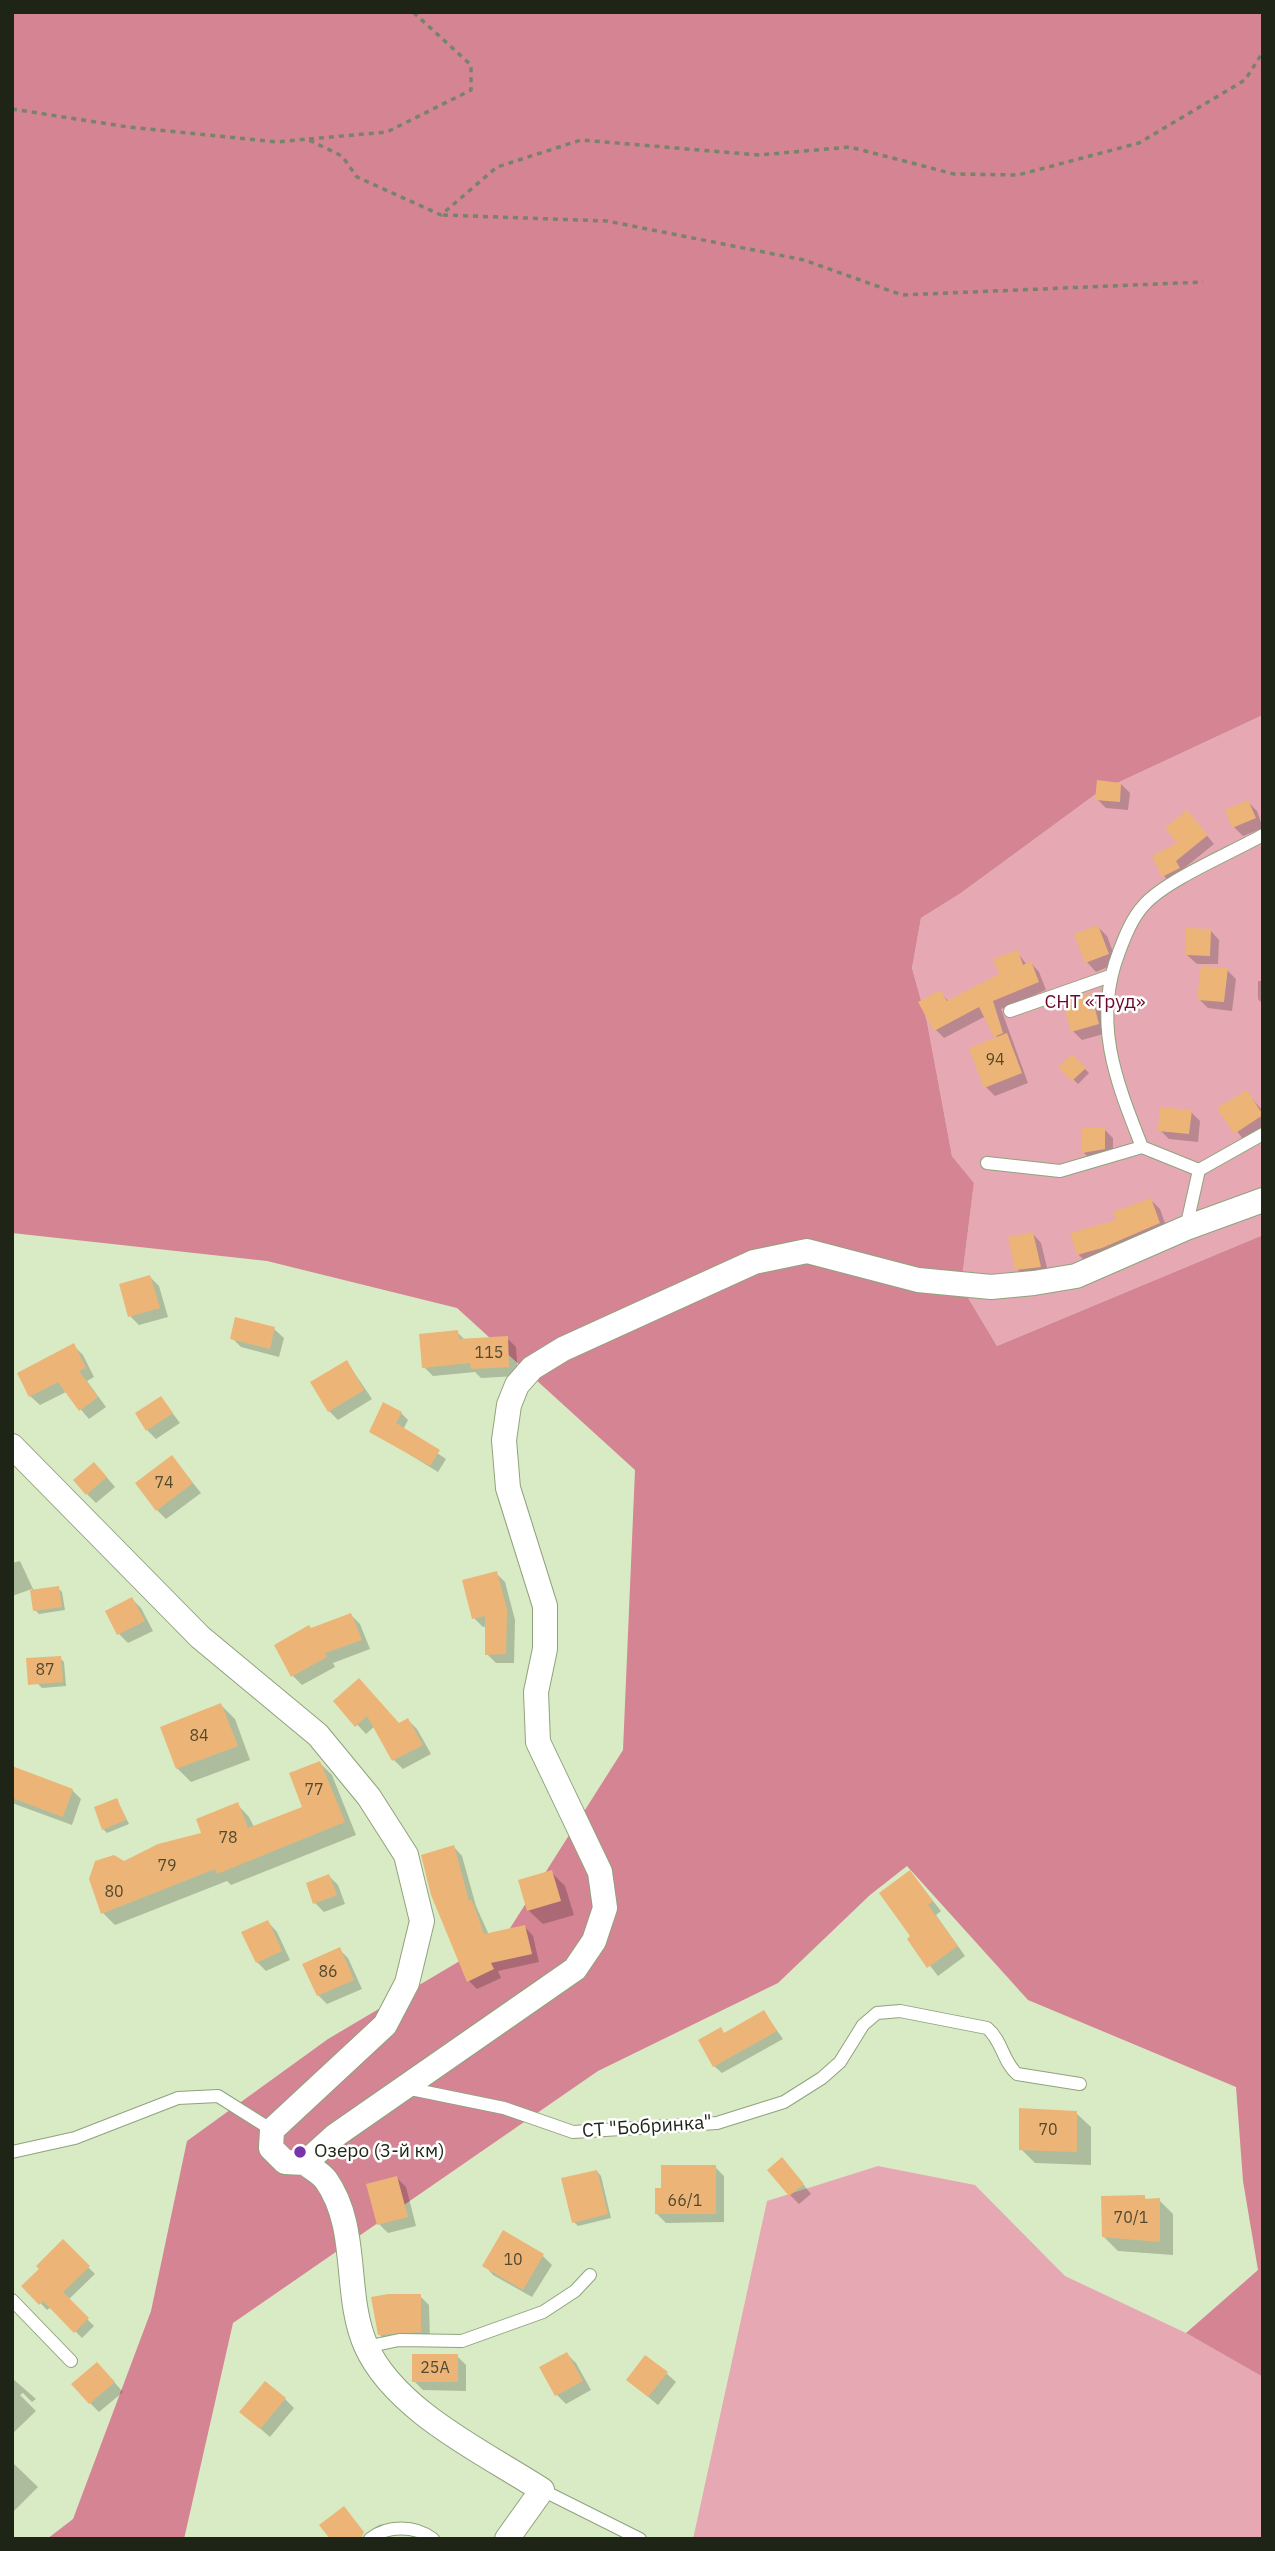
<!DOCTYPE html>
<meta charset="utf-8">
<style>
body{margin:0}
#map{position:relative;width:1275px;height:2551px;overflow:hidden;background:#d9ebc5;font-family:"IBM Plex Sans",sans-serif}
canvas{display:block}
.frame{position:absolute;inset:0;border:14px solid #1e2517;pointer-events:none}
</style>
<div id="map">
<canvas width="1275" height="2551"></canvas>
<div class="frame"></div>
</div>
<script>
const c = document.querySelector('canvas').getContext('2d');
c.lineJoin = 'round';
function fillPath(path, color) {
  c.fillStyle = color;
  c.fill(path, 'evenodd');
}
function strokePath(path, color, width, dash) {
  c.strokeStyle = color;
  c.lineWidth = width;
  c.lineCap = dash ? 'butt' : 'round';
  c.setLineDash(dash || []);
  c.stroke(path);
}
function label(font, color, halo, rows, align = 'center') {
  c.font = font + ' "IBM Plex Sans",sans-serif';
  c.lineWidth = 5;
  c.setLineDash([]);
  c.textBaseline = 'middle';
  c.strokeStyle = halo;
  c.fillStyle = color;
  for (const [text, x, y, turn = 0] of rows) {
    c.save();
    c.translate(x, y);
    c.rotate((+turn || 0) * Math.PI / 180);
    c.textAlign = isNaN(turn) ? turn : align;
    if (halo) c.strokeText(text, 0, 0);
    c.fillText(text, 0, 0);
    c.restore();
  }
}
const green = new Path2D(`
 M1263 715V1235L997 1346 961 1286 974 1183 952 1156 927 1022 912 968 921 918 961 893 1100 791Z
 M878 2166 975 2185 1065 2276 1186 2333 1263 2377V2539H693L767 2201Z`);
const forest = new Path2D(`
 M12 12H1263V715L1100 791 961 893 921 918 912 968 927 1022 952 1156 974 1183 961 1286 997 1346 1263 1235V2377L1186 2333 1258 2270 1243 2181 1236 2087 1028 2000 907 1866 870 1895 778 1983 598 2071 233 2323 184 2539H47L73 2519 151 2311 187 2141 328 2039 507 1933 623 1750 635 1470 457 1308 267 1261 12 1233Z`);
const shadow = new Path2D(`
 M1121 784 1130 793 1128 810 1106 808 1097 799Z
 M1248 802 1257 811 1263 828 1243 836 1234 827Z
 M1194 820 1214 844 1183 869 1186 875 1171 883 1164 876Z
 M1098 927 1107 936 1117 963 1096 972 1087 962 1076 935Z
 M1210 930 1219 940 1218 964H1197L1187 955Z
 M1017 952 1027 965 1031 963 1039 972 1046 990 1001 1009 1028 1083 995 1096 986 1087 998 1039 986 1016 944 1038 936 1030 940 992 949 1002 1001 975Z
 M1227 970 1236 979 1232 1011 1208 1008 1199 999Z
 M1258 981H1263V1004L1258 999Z
 M1091 995 1100 1005 1107 1033 1082 1040 1073 1031Z
 M1072 1056 1089 1073 1078 1084 1061 1067Z
 M1247 1093 1263 1111V1130L1245 1142 1220 1108Z
 M1191 1112 1200 1121 1198 1142 1169 1139 1160 1130Z
 M1104 1129 1113 1138V1158L1093 1162 1084 1153Z
 M1151 1200 1160 1209 1168 1232 1087 1263 1078 1254Z
 M1032 1233 1041 1243 1049 1276 1026 1278 1017 1269Z
 M150 1277 159 1286 168 1317 139 1325 130 1316Z
 M274 1329 284 1338 279 1357 241 1347 232 1338Z
 M457 1332 465 1340 507 1338 516 1347 518 1376 481 1378 475 1372 433 1376 424 1367Z
 M74 1346 83 1355 94 1377 87 1381 106 1407 89 1419 66 1392 40 1405 30 1396Z
 M347 1362 372 1399 338 1420 329 1411Z
 M161 1398 180 1423 156 1439 147 1430Z
 M401 1413 408 1420 403 1430 446 1459 438 1472 371 1431Z
 M172 1457 201 1493 166 1519 157 1510Z
 M103 1473 115 1487 96 1503 87 1494Z
 M20 1561 34 1591 58 1588 62 1592 65 1610 39 1614 35 1610 32 1589 12 1596V1563Z
 M496 1573 505 1582 515 1620 514 1663H496L487 1654V1626L483 1627 474 1618Z
 M132 1599 141 1608 153 1631 128 1643 119 1634Z
 M351 1615 360 1624 370 1649 333 1663 335 1667 302 1685 293 1676 311 1630Z
 M60 1658 64 1662 66 1686 42 1688 37 1683Z
 M335 1701 399 1724 408 1720 417 1729 431 1754 403 1769 394 1760 375 1726 366 1734Z
 M221 1705 235 1719 250 1760 191 1782 177 1768Z
 M320 1763 332 1775 356 1835 231 1885 227 1881 115 1925 103 1913 124 1863 204 1835 237 1804 249 1817 254 1827 304 1808Z
 M12 1768 72 1790 81 1799 72 1825 12 1803Z
 M117 1800 129 1824 107 1833 103 1829Z
 M454 1847 462 1856 476 1906 489 1935 525 1927 533 1936 539 1962 498 1971 501 1978 477 1989 469 1981Z
 M551 1872 565 1886 574 1915 543 1924 528 1910Z
 M910 1872 941 1911 936 1915 965 1956 938 1976 909 1939 913 1937Z
 M329 1876 338 1885 345 1904 324 1912 315 1903Z
 M268 1922 277 1932 290 1960 266 1971 257 1962Z
 M339 1949 348 1958 362 1989 327 2004 318 1995Z
 M764 2012 783 2039 722 2073 714 2066Z
 M1076 2113 1091 2127V2165L1035 2163 1021 2149Z
 M715 2167 724 2176V2222L666 2223 657 2214Z
 M791 2169 811 2194 799 2204 790 2195Z
 M597 2171 601 2176 611 2218 578 2226 574 2222Z
 M397 2178 406 2187 416 2226 388 2233 379 2224Z
 M1144 2197 1147 2200H1159L1173 2214V2255L1118 2251 1104 2237Z
 M63 2242 95 2274 68 2300 94 2326 82 2338 51 2307 47 2310 24 2286Z
 M543 2256 552 2265 532 2297 493 2275 484 2265Z
 M420 2296 429 2305 430 2340 389 2344 380 2335Z
 M567 2354 576 2363 591 2390 566 2404 557 2395 542 2368Z
 M457 2356 466 2365V2391L423 2390 414 2381Z
 M106 2373 123 2392 99 2412 90 2403Z
 M666 2373 676 2382 658 2405 628 2380Z
 M12 2378 36 2399 32 2402 23 2393 20 2395 36 2411 12 2434Z
 M285 2399 294 2408 270 2437 241 2412Z
 M12 2462 38 2487 12 2513Z`);
const building = new Path2D(`
 M1097 780 1121 783 1120 802 1095 800Z
 M1248 800 1256 818 1232 828 1225 810Z
 M1187 810 1208 835 1176 861 1180 868 1162 877 1152 856 1177 843 1165 828Z
 M1098 925 1109 954 1085 963 1074 934Z
 M1186 928 1211 929 1210 956 1186 955Z
 M1018 950 1023 965 1031 961 1039 982 993 1001 1003 1033 994 1037 979 1007 934 1031 918 1002 940 990 947 1001 999 974 993 959Z
 M1201 966 1228 968 1224 1002 1197 1000Z
 M1091 993 1099 1024 1071 1032 1063 1002Z
 M1007 1033 1022 1073 984 1088 969 1048Z
 M1072 1054 1086 1068 1072 1081 1058 1067Z
 M1247 1090 1263 1115 1234 1134 1217 1108Z
 M1160 1107 1192 1110 1189 1134 1158 1131Z
 M1105 1127V1149L1082 1153V1128Z
 M1151 1198 1160 1223 1102 1248 1077 1255 1070 1233 1116 1220 1113 1212Z
 M1033 1232 1041 1267 1015 1270 1008 1237Z
 M150 1275 160 1308 128 1317 119 1284Z
 M235 1317 275 1327 270 1349 230 1339Z
 M458 1330 459 1339 508 1336 509 1367 471 1369 470 1363 422 1368 419 1334Z
 M74 1343 86 1368 79 1371 98 1397 79 1411 58 1382 29 1397 17 1373Z
 M347 1360 364 1390 328 1412 310 1382Z
 M161 1396 173 1413 146 1431 135 1413Z
 M383 1402 402 1412 396 1423 440 1450 430 1466 369 1432Z
 M172 1455 193 1483 156 1511 135 1483Z
 M94 1462 107 1477 86 1495 73 1480Z
 M497 1571 507 1610 506 1654 485 1655V1616L472 1619 462 1580Z
 M59 1586 62 1607 33 1611 30 1590Z
 M132 1597 145 1621 117 1635 105 1611Z
 M351 1613 362 1640 325 1653 327 1657 291 1677 274 1645 309 1625 311 1628Z
 M61 1656 63 1682 28 1685 26 1658Z
 M359 1678 399 1723 408 1718 423 1745 392 1761 367 1716 355 1727 333 1701Z
 M221 1703 238 1746 176 1769 160 1727Z
 M320 1761 345 1822 217 1874 215 1869 101 1914 89 1879 95 1861 114 1855 124 1861 158 1844 201 1833 196 1819 238 1802 248 1828 302 1807 289 1773Z
 M12 1766 73 1789 63 1817 12 1798Z
 M117 1798 126 1820 102 1830 94 1807Z
 M454 1845 469 1901 472 1900 484 1934 525 1925 532 1954 491 1963 494 1969 467 1982 431 1895 421 1855Z
 M552 1870 561 1901 527 1911 518 1880Z
 M910 1870 933 1901 928 1905 958 1946 927 1968 907 1939 910 1936 879 1893Z
 M329 1874 337 1895 313 1904 306 1883Z
 M268 1920 282 1951 256 1963 241 1932Z
 M340 1947 354 1980 317 1996 302 1964Z
 M764 2010 777 2031 713 2067 698 2040 721 2027 724 2033Z
 M1019 2108 1077 2111V2152L1019 2150Z
 M782 2157 804 2184 789 2196 767 2170Z
 M661 2165H716V2214H655V2188H661Z
 M597 2170 608 2214 572 2223 561 2178Z
 M397 2176 408 2217 377 2225 366 2184Z
 M1145 2195V2199L1160 2198V2242L1102 2237 1101 2196Z
 M503 2230 544 2254 523 2290 482 2266Z
 M63 2239 90 2266 63 2292 89 2318 74 2333 43 2301 39 2305 21 2286 39 2269 36 2266Z
 M388 2294H421V2332L378 2335 371 2297Z
 M567 2352 583 2381 555 2396 539 2367Z
 M412 2354H458V2382H412Z
 M645 2355 668 2372 648 2397 626 2380Z
 M97 2362 115 2382 89 2404 71 2384Z
 M265 2381 286 2398 260 2429 239 2412Z
 M344 2506 364 2532 361 2539H330L319 2525Z`);
const path = new Path2D(`
 M12 109 128 127 277 142 307 139 342 156 357 177 441 215 497 167 581 140 759 155 850 147 954 174 1018 175 1139 143 1245 80 1263 52
 M309 139 387 132 471 90V65L413 12
 M443 215 607 221 804 260 902 295 1203 282`);
const service = new Path2D(`
 M1010 1011 1110 976
 M1142 1147C1116 1081 1092 1022 1119 952 1125 936 1132 918 1144 905 1166 880 1231 853 1263 835
 M987 1163 1060 1171 1142 1147 1199 1170 1263 1134
 M1186 1228 1199 1170
 M406 2088 504 2108 573 2132 717 2123 784 2102 822 2078 840 2062 863 2025 877 2013 900 2011 987 2028C1002 2040 1003 2062 1017 2074L1080 2084
 M12 2152 75 2138 178 2098 218 2096 272 2130
 M12 2300 71 2361
 M366 2347 399 2340 462 2341 543 2312 575 2291 590 2275
 M542 2490 640 2539
 M370 2539C387 2525 415 2525 433 2539`);
const minor = new Path2D(`
 M12 1446 200 1637 318 1735 369 1797 406 1855 422 1921 407 1983 385 2025 272 2130 271 2148 285 2162 305 2163 336 2135 575 1969 594 1941 605 1908 600 1872 538 1742 536 1692 545 1649V1606L508 1488 504 1440 509 1405 517 1385 532 1368 563 1349 754 1262 807 1251 918 1280 991 1287 1034 1283 1076 1276 1186 1228 1263 1200
 M305 2163C311 2168 321 2173 326 2180 360 2228 343 2294 366 2346 395 2411 485 2453 542 2490L507 2539`);
const markers = [
 [300,2152,7,"#7934a8"]
];
const numberNames = [
 ["94",995,1060],
 ["115",489,1353],
 ["74",164,1483],
 ["87",45,1670],
 ["84",199,1736],
 ["77",314,1790],
 ["78",228,1838],
 ["79",167,1866],
 ["80",114,1892],
 ["86",328,1972],
 ["70",1048,2130],
 ["66/1",685,2201],
 ["70/1",1131,2218],
 ["10",513,2260],
 ["25А",435,2368]
];
const parkNames = [
 ["СНТ «Труд»",1095,1003]
];
const streetNames = [
 ["СТ \"Бобринка\"",647,2127,-4]
];
const poiNames = [
 ["Озеро (3-й км)",314,2152]
];
fillPath(green, '#e6a9b3');
fillPath(forest, '#d58493');
fillPath(shadow, '#0003');
fillPath(building, '#ecb577');
strokePath(service, '#90a27d', 14);
strokePath(minor, '#90a27d', 26);
strokePath(path, '#78846a', 3.5, [5, 5]);
strokePath(service, '#fff', 12);
strokePath(minor, '#fff', 24);
for (const [x, y, r, color] of markers) {
  const dot = new Path2D();
  dot.arc(x, y, r, 0, 2 * Math.PI);
  c.fillStyle = color;
  c.fill(dot);
  strokePath(dot, '#fff', 2.5);
}
label('16px', '#52492f', null, numberNames);
label('19px', '#6c072b', '#fff', parkNames);
label('19px', '#1e2517', '#fff', streetNames);
label('19px', '#1e2517', '#fff', poiNames, 'left');
</script>
